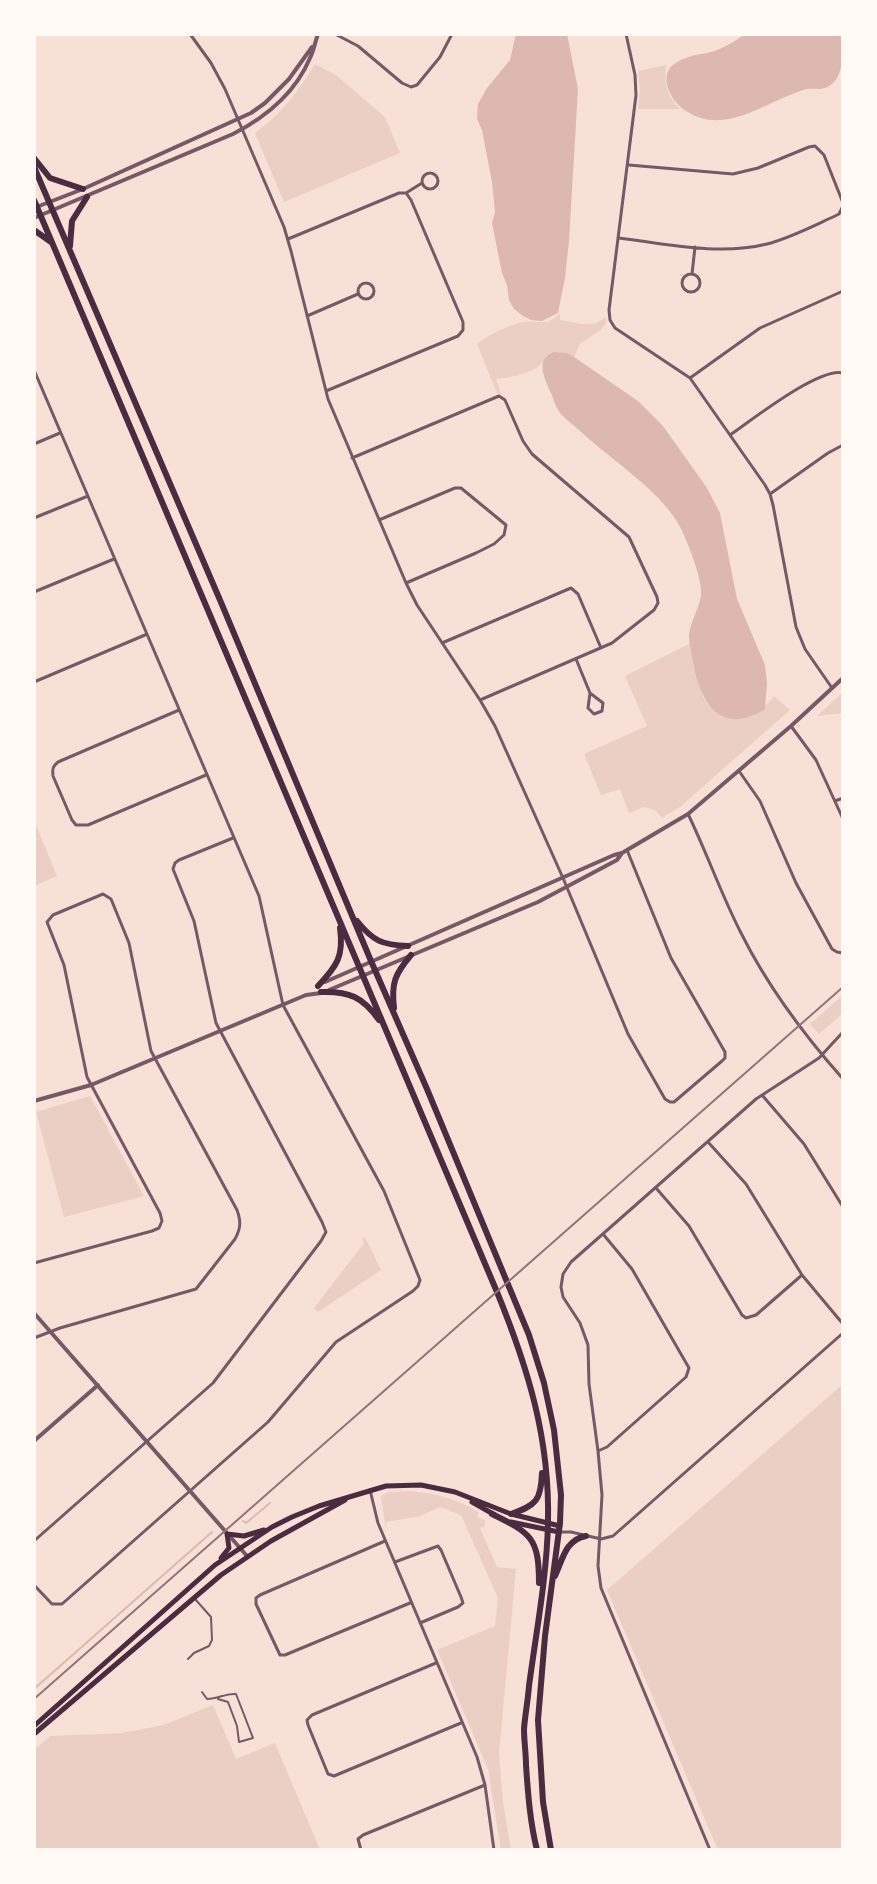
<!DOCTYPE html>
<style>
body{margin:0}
#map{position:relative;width:877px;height:1884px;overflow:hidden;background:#f7e1d7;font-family:"Public Sans",sans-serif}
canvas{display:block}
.frame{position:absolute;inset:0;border:36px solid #fffaf5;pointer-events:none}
</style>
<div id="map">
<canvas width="877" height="1884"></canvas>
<div class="frame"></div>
</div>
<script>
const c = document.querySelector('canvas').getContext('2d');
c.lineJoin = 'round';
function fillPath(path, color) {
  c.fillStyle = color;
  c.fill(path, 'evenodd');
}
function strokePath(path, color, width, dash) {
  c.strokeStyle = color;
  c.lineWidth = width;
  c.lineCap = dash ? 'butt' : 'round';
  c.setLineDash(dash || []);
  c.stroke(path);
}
const green = new Path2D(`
 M315 64 336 75 385 117 400 153 284 202 255 133C282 113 297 93 315 64Z
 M666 65C664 82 667 97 680 109H638L640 90 638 71Z
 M560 313V320C573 322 593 329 604 318H606L607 321 602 329 580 344 574 357 559 352 549 354C546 357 544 361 541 364 532 373 509 378 496 379L501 394 497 393 477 344C486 336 511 324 524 322 540 320 547 327 560 313Z
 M691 643 694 668 703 697 709 705 731 719C752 717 761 713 774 696L790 710 681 806 662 818 655 810 644 807 629 813 620 789 601 795 584 754 647 726 625 676Z
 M843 692V713L817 716Z
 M34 820 57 876 34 886Z
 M843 995V1013L819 1034 810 1024Z
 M90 1096 144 1196 64 1217 36 1112Z
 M362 1238 366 1239 381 1270 318 1312 314 1308 364 1243Z
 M843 1384V1850H718L607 1590Z
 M409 1491C435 1493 457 1499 479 1512L477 1517 486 1521 484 1527 480 1528 497 1567 516 1569 499 1753 503 1803 511 1850H501L488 1769 437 1650 495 1626 498 1598 461 1515 440 1507 420 1516 386 1522V1530L381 1496 388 1492Z
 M213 1705 236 1759 275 1743 320 1850H34V1750L50 1736 122 1733 164 1725Z`);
const water = new Path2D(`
 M516 34H567L578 89 569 241 565 278 558 313 542 321 531 320 523 316 514 309 509 300 507 285 502 273 492 223 495 212 492 182 482 130 477 119 478 104 487 88 510 60Z
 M745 34H843C843 50 845 82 825 88 819 90 813 88 807 89 802 90 795 93 790 95 757 108 721 134 686 111 680 107 673 100 670 93 666 84 664 72 673 65 683 57 695 55 707 53 721 50 734 42 745 34Z
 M554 352 567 353 574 357 638 401 663 426 707 488 720 513 737 599 765 665 767 683 765 709C717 739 698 697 692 656 691 650 689 643 689 638 689 622 702 605 701 591 701 575 684 530 674 517 652 485 609 458 580 431 573 424 563 418 558 410 555 405 553 398 551 393 545 379 534 359 554 352Z`);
const stream = new Path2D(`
 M243 1521 246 1523 270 1503
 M34 1689 212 1532`);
const service = new Path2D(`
 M188 1659 194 1653 209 1646 212 1640 211 1617 195 1599
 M202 1692 207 1699C218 1699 226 1693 236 1694L253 1738 239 1742 237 1726 228 1702 218 1699`);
const minor = new Path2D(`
 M190 34 211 63 225 89 284 227 291 251 328 399 406 583 417 605 480 700 495 726 563 878 628 1034 665 1099 670 1102H674L722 1061 725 1058V1052L671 958 627 850
 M335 34 358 46 402 83 411 87 417 85 440 57 452 34
 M626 34 635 75 636 95 609 310 610 320 615 328 690 378 765 485 770 494 773 505 796 627 805 649 832 688
 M629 165 733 174 758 168 809 147 815 146 824 155 843 203
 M422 181a8 8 0 1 1 16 0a8 8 0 1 1-16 0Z
 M619 238C667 244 719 256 767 244 790 238 813 226 835 216L839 214 843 206
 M288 239 399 193H406L422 183
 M692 274 695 247
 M682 283a9 9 0 1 1 18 0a9 9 0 1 1-18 0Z
 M358 291a8 8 0 1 1 16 0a8 8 0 1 1-16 0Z
 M307 316 358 294
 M34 370 259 896 283 1005 384 1191 420 1280 418 1286 413 1291 336 1342 268 1422 62 1604H52L34 1585
 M690 378 760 328 843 291
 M326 391 458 336 463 330V322L411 200 406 193
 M730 435C752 420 819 367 843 373
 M34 444 60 433
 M352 458 499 396 505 400 523 441 532 454 629 537 657 597 658 603 654 610 612 643 480 700
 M770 494 828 453 843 445
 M34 518 88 496
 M379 520 455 488H461L506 525 504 535 494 544 476 553 406 583
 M34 592 114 559
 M442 643 571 588 578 594 601 648
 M576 659 590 693 588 708 594 714 602 711 603 703 590 693
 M34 682 145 635
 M179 710 58 762C53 766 52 769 53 776L72 820 76 825H88L206 775
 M791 726 816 760 843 819
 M739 771 760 801 796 883 832 949 837 952 843 953
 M835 801 843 798
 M688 814C707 853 721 894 741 933 767 985 804 1035 843 1079
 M762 1095 804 1144 843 1207
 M708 1142 746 1184 802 1275 843 1324
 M656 1188 689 1226 742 1315 746 1318 756 1315 802 1275
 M34 1263 152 1231 159 1228 162 1221 160 1213 87 1077 64 965 47 922 53 915 103 894 111 899 129 943 151 1051 237 1210C241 1221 241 1228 235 1239L196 1289 60 1328 34 1338
 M598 1451 607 1447 686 1377 689 1368 632 1269 603 1234
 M370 1490 378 1523 477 1757 485 1785 494 1850
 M559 1532H571L601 1539
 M601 1539 613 1536 843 1333
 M34 1541 213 1383 321 1241 326 1232 322 1222 216 1023 194 921 173 869 175 863 179 860 233 838
 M385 1541 260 1595 256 1598V1604L280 1655H285L410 1603
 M395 1562 438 1546 441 1550 461 1597 463 1603 458 1607 420 1623
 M436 1663 312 1715 307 1720 308 1725 328 1774 334 1776 461 1723
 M361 1850 358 1839 363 1835 485 1785
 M710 1850 601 1588 598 1566 602 1495 598 1451 589 1384 588 1345 580 1323 563 1297 561 1287 563 1274 571 1262 756 1099 819 1058 843 1032`);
const tertiary = new Path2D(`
 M34 208 83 189 251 113 265 103 289 79 312 47
 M34 218 233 134C266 117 295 94 310 58 314 50 315 42 318 34
 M325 982 614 855 622 853 688 814 791 726 843 678
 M329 990 538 902 617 860 622 853
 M34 1101 91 1085 306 995 321 993
 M34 1313 247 1556
 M34 1441 98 1385`);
const secondary = new Path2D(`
 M472 1502 495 1515
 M511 1522 559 1532
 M221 1558 229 1548 227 1534 244 1536 264 1530
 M34 1726 215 1565 272 1527 292 1517 319 1506 386 1486 421 1485 455 1492 511 1514 560 1526
 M34 1734 221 1575 271 1541 345 1500`);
const trunk = new Path2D(`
 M34 158 50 178 83 189
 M34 167 220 600 371 961 427 1089 529 1335 544 1383 554 1430 561 1495 560 1523 545 1636 538 1720 543 1802 551 1850
 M34 200 497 1292C528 1368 550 1439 548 1522 547 1576 536 1633 529 1686 528 1700 525 1715 524 1729 524 1741 526 1753 526 1765 528 1794 530 1822 537 1850
 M34 230 51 242
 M70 246 72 221 87 197
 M357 921C373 941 382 945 408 946
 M318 986C337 966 344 956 340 928
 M321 992C349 991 363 997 379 1020
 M394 1008C391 983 395 974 411 955
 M492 1514C531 1533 539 1538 539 1583
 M511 1514C536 1505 541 1501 542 1473
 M555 1576C563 1559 565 1540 586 1536`);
const rail = new Path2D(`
 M34 1699 843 987`);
fillPath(green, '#ebcfc5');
fillPath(water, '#dcb8b0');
strokePath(stream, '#dcb8b0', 2);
strokePath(service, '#755966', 2);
strokePath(minor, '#755966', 3);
strokePath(tertiary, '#755966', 4);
strokePath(secondary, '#4a2c40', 5);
strokePath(trunk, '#4a2c40', 6);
strokePath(rail, '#8f747c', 2);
</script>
